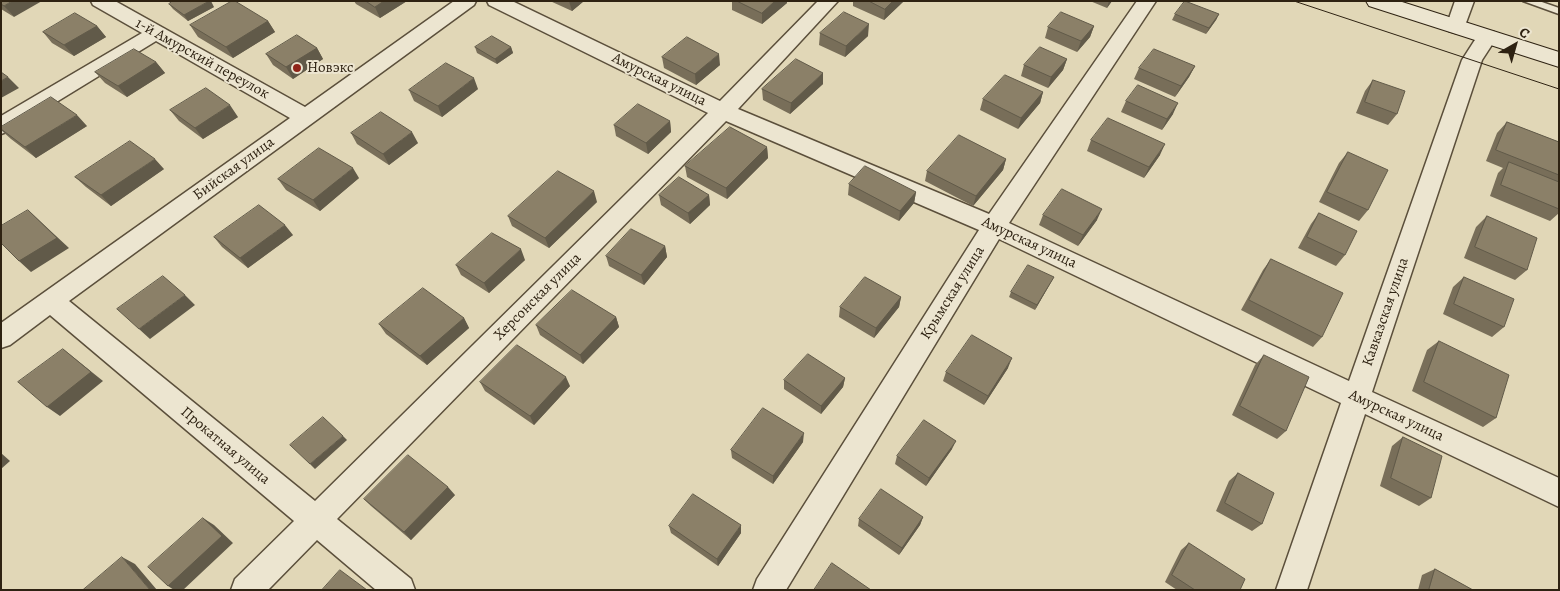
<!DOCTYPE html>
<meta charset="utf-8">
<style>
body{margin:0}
#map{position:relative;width:1560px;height:591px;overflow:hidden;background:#e1d7b7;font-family:Alegreya,serif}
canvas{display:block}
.frame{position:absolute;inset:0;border:2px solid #2e2212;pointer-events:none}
.north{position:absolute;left:1490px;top:20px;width:50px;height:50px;-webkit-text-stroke:4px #ece5d0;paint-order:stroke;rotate:38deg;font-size:14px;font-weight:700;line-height:20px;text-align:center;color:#2e2212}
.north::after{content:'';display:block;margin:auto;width:18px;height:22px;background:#2e2212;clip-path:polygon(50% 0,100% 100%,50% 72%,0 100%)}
</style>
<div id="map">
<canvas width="1560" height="591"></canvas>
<div class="frame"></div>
<div class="north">С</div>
</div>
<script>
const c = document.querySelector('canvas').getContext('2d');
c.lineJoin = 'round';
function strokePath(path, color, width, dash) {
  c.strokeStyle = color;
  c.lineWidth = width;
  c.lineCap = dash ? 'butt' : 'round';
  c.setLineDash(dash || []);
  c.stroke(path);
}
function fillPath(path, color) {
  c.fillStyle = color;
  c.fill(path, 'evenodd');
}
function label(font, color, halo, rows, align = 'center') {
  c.font = font + ' Alegreya,serif';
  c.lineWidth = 4;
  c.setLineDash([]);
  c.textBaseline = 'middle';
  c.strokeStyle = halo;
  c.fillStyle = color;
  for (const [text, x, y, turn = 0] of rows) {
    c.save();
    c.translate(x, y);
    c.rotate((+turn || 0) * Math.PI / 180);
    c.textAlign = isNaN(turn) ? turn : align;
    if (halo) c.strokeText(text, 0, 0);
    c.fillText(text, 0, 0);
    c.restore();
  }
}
const lane = new Path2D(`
 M1523 1H1539L1559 8V14Z`);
const street = new Path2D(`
 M91 1H115L305 107 454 1H476L474 5 69 301 315 501 708 113 489 5 487 1H512L720 101 818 1H838L738 109 989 214 1137 1H1156L1009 223 1349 381 1462 60 1480 32 1487 31 1494 32 1497 37 1482 60 1372 392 1559 478V507L1365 414 1307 590H1276L1341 403 999 239 786 590H753L757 579 979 230 726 121 337 519 411 579 415 590H376L317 540 268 590H231L235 579 294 521 50 315 10 345 1 348V323L290 118 156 41 9 131 1 134V116L142 33 93 5Z
 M1455 1H1474L1463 31 1456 33 1449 31 1446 27Z`);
const secondary = new Path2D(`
 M1366 1H1399L1559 52V67L1369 6Z`);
const tram = new Path2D(`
 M1294 1 1559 89`);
const wall = new Path2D(`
 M1 1 14 17 1 9Z
 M354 1H407L380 18 356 4Z
 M550 1H584L572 11Z
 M732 1H787V3L762 24 732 10Z
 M853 1H904L884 20 853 6Z
 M1090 1H1112L1107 8Z
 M169 4 214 7 188 21 173 9Z
 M1175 14H1219L1216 20 1206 34 1172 20Z
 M268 21 275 32 233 58 198 37 190 25Z
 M97 26 106 37 74 56 52 43 43 32Z
 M1094 26 1090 37 1077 52 1045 38 1048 27Z
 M820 33 868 36 845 57 819 45Z
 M475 47H511L513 53 497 64 477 53Z
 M317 48 323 59 293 79 273 65 266 54Z
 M662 57 720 65 696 85 664 68Z
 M1067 59 1063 70 1048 88 1021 76 1024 65Z
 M156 62 165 73 127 97 105 83 95 72Z
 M1195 66 1189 77 1175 97 1134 79 1139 68Z
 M1373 80 1397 114 1388 125 1356 113 1365 91Z
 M823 84 790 114 763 100 762 89Z
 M478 89 442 117 414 101 409 90Z
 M1043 92 1040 103 1018 129 980 110 983 99Z
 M1126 101 1173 114 1162 130 1121 112Z
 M170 110 238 117 203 139 179 121Z
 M670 121 671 132 648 154 616 136 614 125Z
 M1507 122 1559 142V213L1550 221 1490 196 1498 173 1503 168 1486 161 1497 133Z
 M87 126 36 158 11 139 1 130Z
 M351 133 418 143 389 165 357 144Z
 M1091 140 1160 155 1144 178 1087 151Z
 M767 147 768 158 727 199 687 177 685 166Z
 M1348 152 1368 210 1359 221 1319 202 1339 163Z
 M1006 159 1003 170 973 206 925 181 927 171Z
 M164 169 111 206 86 187 75 177Z
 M359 178 320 211 286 190 278 179Z
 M849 184 916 192 914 203 899 221 848 195Z
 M659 195H709L710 205 690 224 661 205Z
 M597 202 549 248 512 226 508 216Z
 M1319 213 1345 255 1336 266 1298 248 1311 224Z
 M1043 215 1097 220 1078 246 1039 225Z
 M1487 216 1527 270 1515 280 1464 258 1476 227Z
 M293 235 248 268 222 247 214 237Z
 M665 246 667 257 644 285 609 266 606 256Z
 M1271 259 1322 337 1313 347 1241 310 1263 270Z
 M525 260 489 293 461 275 456 265Z
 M1054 277 1035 310 1009 297 1011 292Z
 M1464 277 1504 327 1492 337 1443 314 1453 287Z
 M901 297 899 307 874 338 839 317 840 307Z
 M616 317 619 327 583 364 540 335 536 325Z
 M464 318 469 328 427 365 386 334 379 324Z
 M1439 341 1496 418 1483 427 1412 391 1427 350Z
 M1264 355 1286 431 1277 439 1232 415 1255 365Z
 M1008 368 984 405 943 381 946 372Z
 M845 378 843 387 821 414 784 389V380Z
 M480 382 570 386 534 425 485 391Z
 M1403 437 1431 498 1419 506 1380 486 1392 446Z
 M803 442 773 484 732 458 731 450Z
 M952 449 926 486 895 464 897 456Z
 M1238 473 1262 524 1252 531 1216 511 1229 481Z
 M455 495 411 540 371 506 364 499Z
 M923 517 920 525 899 555 858 526 859 519Z
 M669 526 741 533 718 566 671 533Z
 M1189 543 1240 590H1177L1165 582 1181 550Z
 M1435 569 1473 590H1418L1422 575Z`);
const shadedWall = new Path2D(`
 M12 1H42L14 17 4 6Z
 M209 1H211L214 7 188 21 184 15Z
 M384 1H407L380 18 375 7Z
 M569 1H584L572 11Z
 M775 1H787V3L762 24V13Z
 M893 1H904L884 20 885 9Z
 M1109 1H1112L1107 8Z
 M1219 14 1216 20 1206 34 1209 28Z
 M268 21 275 32 233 58 226 47Z
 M869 24 868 36 845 57 846 46Z
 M97 26 106 37 74 56 64 45Z
 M1094 26 1090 37 1077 52 1081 41Z
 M511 47 513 53 497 64 495 59Z
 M317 48 323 59 293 79 286 67Z
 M719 54 720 65 696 85 695 74Z
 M1067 59 1063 70 1048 88 1051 77Z
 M156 62 165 73 127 97 118 86Z
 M1195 66 1189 77 1175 97 1181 86Z
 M823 73V84L790 114 791 103Z
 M8 77 19 88 1 98V81Z
 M474 78 478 89 442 117 438 106Z
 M1043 92 1040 103 1018 129 1021 118Z
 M1178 103 1173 114 1162 130 1167 119Z
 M230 105 238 117 203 139 195 128Z
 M77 115 87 126 36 158 25 147Z
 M670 121 671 132 648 154 646 143Z
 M412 132 418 143 389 165 383 154Z
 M1165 144 1160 155 1144 178 1149 167Z
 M767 147 768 158 727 199 726 188Z
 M155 159 164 169 111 206 101 195Z
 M1006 159 1003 170 973 206 976 196Z
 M353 168 359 178 320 211 313 200Z
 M594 191 597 202 549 248 545 238Z
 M916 192 914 203 899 221 900 211Z
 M709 195 710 205 690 224 688 213Z
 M1102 209 1097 220 1078 246 1083 235Z
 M28 210 69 248 31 272 19 261Z
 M285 225 293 235 248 268 240 258Z
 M665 246 667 257 644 285 641 275Z
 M521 249 525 260 489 293 484 283Z
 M1054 277 1051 282 1035 310 1037 305Z
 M185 295 195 305 150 339 139 329Z
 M901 297 899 307 874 338 876 328Z
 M616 317 619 327 583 364 580 355Z
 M464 318 469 328 427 365 420 356Z
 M63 349 103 381 60 416 47 407Z
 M1012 358 1008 368 984 405 988 396Z
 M566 377 570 386 534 425 530 416Z
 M845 378 843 387 821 414V406Z
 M804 433 803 442 773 484V476Z
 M343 436 347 440 315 469 310 464Z
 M956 441 952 449 926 486 929 478Z
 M1 453 10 461 1 469Z
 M448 487 455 495 411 540 404 532Z
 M923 517 920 525 899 555 902 548Z
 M203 518 214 525 233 543 183 590H174L168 586Z
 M741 525V533L718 566 717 559Z
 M122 557 135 564 157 590H150Z`);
const building = new Path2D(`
 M1 1H12L4 6 1 4Z
 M173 1H209L184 15 169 4Z
 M232 1H235L268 21 226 47 190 25Z
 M366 1H384L375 7Z
 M737 1H775L762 13Z
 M869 1H893L885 9Z
 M1185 1 1219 14 1209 28 1175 14Z
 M844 12 869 24 846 46 820 33Z
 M1061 12 1094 26 1081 41 1048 27Z
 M75 13 97 26 64 45 43 32Z
 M297 35 317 48 286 67 266 54Z
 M492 36 511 47 495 59 475 47Z
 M687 37 719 54 695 74 662 57Z
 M1040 47 1067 59 1051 77 1024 65Z
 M134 49 156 62 118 86 95 72Z
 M1154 49 1195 66 1181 86 1139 68Z
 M796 59 823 73 791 103 762 89Z
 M446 63 474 78 438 106 409 90Z
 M1 72 8 77 1 81Z
 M1005 75 1043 92 1021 118 983 99Z
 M1373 80 1405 91 1397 114 1365 102Z
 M1138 85 1178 103 1167 119 1126 101Z
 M206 88 230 105 195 128 170 110Z
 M51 97 77 115 25 147 1 129V127Z
 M638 104 670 121 646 143 614 125Z
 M381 112 412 132 383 154 351 133Z
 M1108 118 1165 144 1149 167 1091 140Z
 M1507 122 1559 142V175L1496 150Z
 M730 127 767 147 726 188 685 166Z
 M959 135 1006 159 976 196 927 171Z
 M130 141 155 159 101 195 75 177Z
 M319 148 353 168 313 200 278 179Z
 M1348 152 1388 170 1368 210 1327 192Z
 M1509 162 1559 182V209L1501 185Z
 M865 166 916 192 900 211 849 184Z
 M558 171 594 191 545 238 508 216Z
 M679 177 709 195 688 213 659 195Z
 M1062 189 1102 209 1083 235 1043 215Z
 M259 205 285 225 240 258 214 237Z
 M28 210 57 238 19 261 1 243V226Z
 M1319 213 1357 231 1345 255 1307 237Z
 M1487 216 1537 238 1527 270 1475 247Z
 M631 229 665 246 641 275 606 256Z
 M492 233 521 249 484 283 456 265Z
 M1271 259 1343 293 1322 337 1249 300Z
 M1028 265 1054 277 1037 305 1011 292Z
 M163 276 185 295 139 329 117 309Z
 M865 277 901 297 876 328 840 307Z
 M1464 277 1514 299 1504 327 1454 304Z
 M423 288 464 318 420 356 379 324Z
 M572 290 616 317 580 355 536 325Z
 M972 335 1012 358 988 396 946 372Z
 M1439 341 1509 375 1496 418 1424 382Z
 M517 345 566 377 530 416 480 382Z
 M63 349 91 372 47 407 18 382Z
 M808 354 845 378 821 406 784 380Z
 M1264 355 1309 377 1286 431 1240 406Z
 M763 408 804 433 773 476 731 450Z
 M323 417 343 436 310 464 290 445Z
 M924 420 956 441 929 478 897 456Z
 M1403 437 1442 456 1431 498 1391 478Z
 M408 455 448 487 404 532 364 499Z
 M1238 473 1274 493 1262 524 1225 503Z
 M881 489 923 517 902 548 859 519Z
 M693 494 741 525 717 559 669 526Z
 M203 518 222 536 168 586 148 567Z
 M1189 543 1245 579 1240 590H1195L1172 575Z
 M122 557 150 590H83Z
 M832 563 871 590H814Z
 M1435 569 1473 590H1429Z
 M340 570 367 590H322Z`);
const markers = [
 [297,68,5,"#8f2418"]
];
const streetNames = [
 ["1-й Амурский переулок",202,59,29],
 ["Амурская улица",659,80,26],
 ["Бийская улица",234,169,-36],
 ["Амурская улица",1029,243,25],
 ["Крымская улица",953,293,-58],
 ["Херсонская улица",538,297,-45],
 ["Кавказская улица",1386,312,-71],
 ["Амурская улица",1396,416,25],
 ["Прокатная улица",225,446,40]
];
const poiNames = [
 ["Новэкс",307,68]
];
strokePath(lane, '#5b4f3b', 3);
strokePath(street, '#5b4f3b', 3);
strokePath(secondary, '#2e2212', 2);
fillPath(lane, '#ece5d0');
fillPath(street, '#ece5d0');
fillPath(secondary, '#ece5d0');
strokePath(tram, '#2e2212', 1);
fillPath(wall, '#786e59');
fillPath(shadedWall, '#615a49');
fillPath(building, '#8b8068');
strokePath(building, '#615a49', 1);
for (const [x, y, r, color] of markers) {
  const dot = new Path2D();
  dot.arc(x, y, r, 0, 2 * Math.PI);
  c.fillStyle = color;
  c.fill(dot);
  strokePath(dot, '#ece5d0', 2);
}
label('15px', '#2e2212', '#ece5d0', streetNames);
label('15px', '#2e2212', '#ece5d0', poiNames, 'left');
</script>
